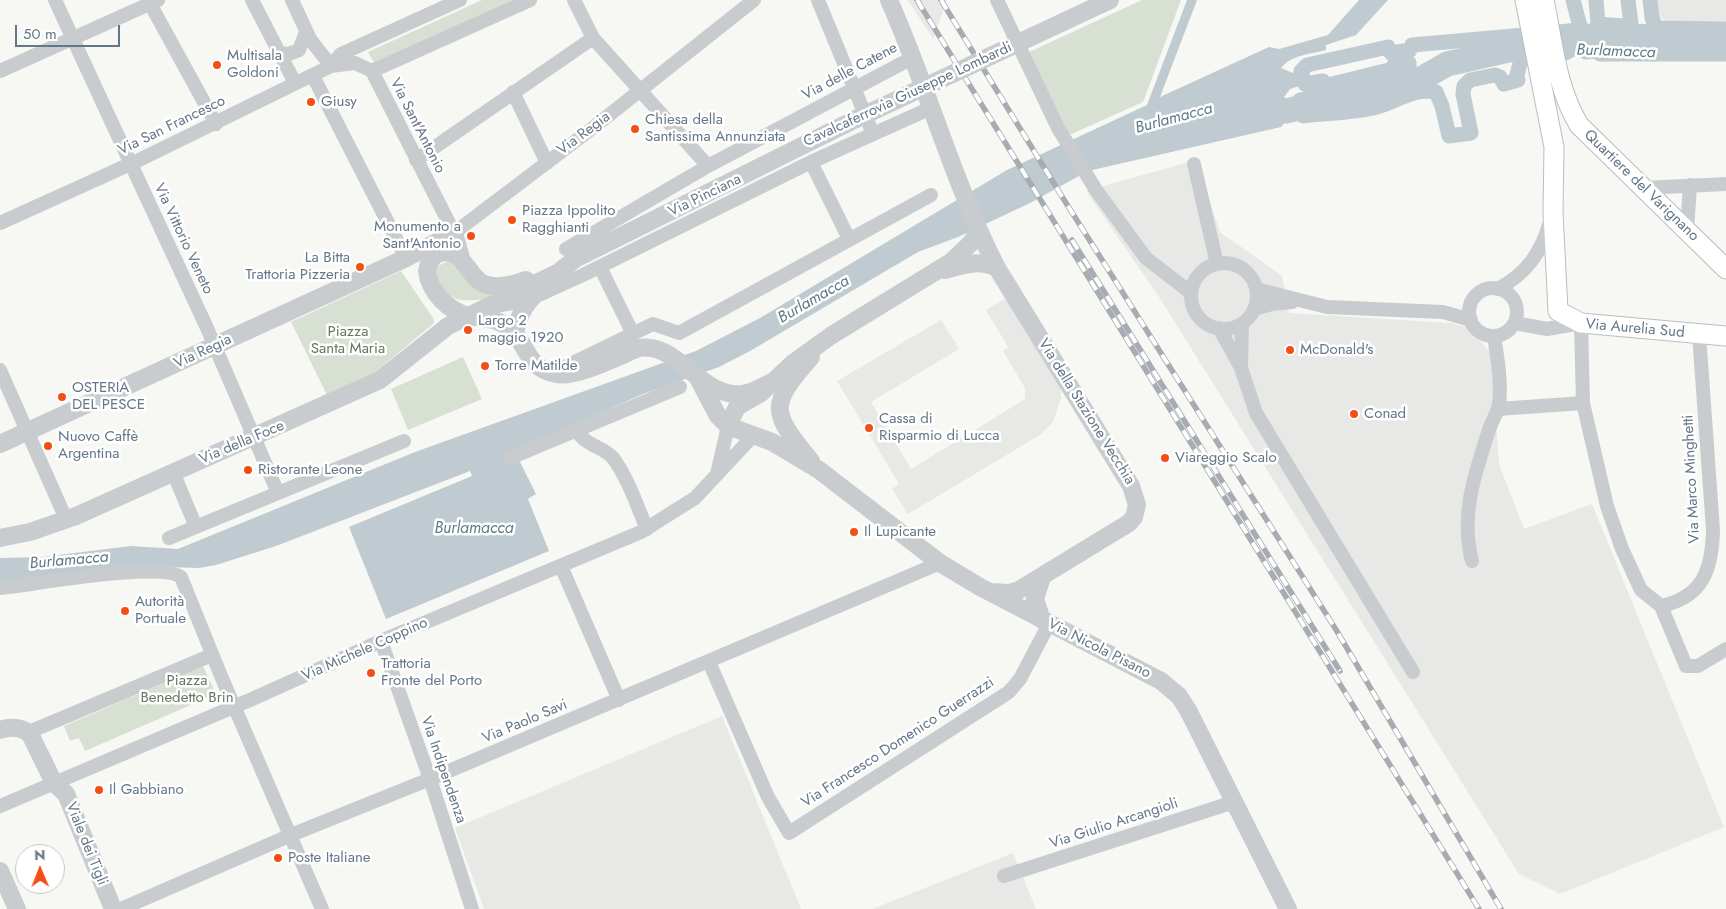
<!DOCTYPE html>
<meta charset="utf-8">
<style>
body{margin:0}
#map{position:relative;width:1726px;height:909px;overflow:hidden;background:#f7f7f3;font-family:Jost,sans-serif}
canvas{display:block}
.north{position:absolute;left:15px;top:844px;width:50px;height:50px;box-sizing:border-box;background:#fff;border:1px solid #c1c9cf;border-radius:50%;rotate:359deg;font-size:14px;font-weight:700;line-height:20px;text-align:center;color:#637788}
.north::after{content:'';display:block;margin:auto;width:18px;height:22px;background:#f44e17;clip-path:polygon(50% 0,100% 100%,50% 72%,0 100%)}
.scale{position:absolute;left:15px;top:25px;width:105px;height:22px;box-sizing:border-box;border:2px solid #637788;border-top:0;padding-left:6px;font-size:15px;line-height:18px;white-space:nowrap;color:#637788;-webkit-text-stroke:4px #fff;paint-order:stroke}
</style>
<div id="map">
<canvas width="1726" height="909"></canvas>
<div class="north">N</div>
<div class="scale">50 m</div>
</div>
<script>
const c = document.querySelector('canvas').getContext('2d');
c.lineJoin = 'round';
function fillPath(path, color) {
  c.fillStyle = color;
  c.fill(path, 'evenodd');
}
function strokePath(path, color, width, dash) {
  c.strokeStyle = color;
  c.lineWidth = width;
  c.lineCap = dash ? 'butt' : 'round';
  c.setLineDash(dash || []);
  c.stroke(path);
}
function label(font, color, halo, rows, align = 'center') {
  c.font = font + ' Jost,sans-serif';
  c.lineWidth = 5;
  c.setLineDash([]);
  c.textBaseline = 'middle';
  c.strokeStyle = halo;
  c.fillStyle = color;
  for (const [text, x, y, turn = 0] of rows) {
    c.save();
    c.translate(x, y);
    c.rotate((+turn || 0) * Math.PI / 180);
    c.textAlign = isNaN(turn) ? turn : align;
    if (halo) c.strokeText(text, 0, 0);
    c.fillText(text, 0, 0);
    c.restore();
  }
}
const built = new Path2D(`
 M908 0H947L933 39Z
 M1654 0H1726V21L1673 24 1659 17Z
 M1196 160 1220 232 1282 276 1289 313 1450 323 1467 327 1492 354 1499 464 1524 529 1592 504 1724 827 1560 894 1519 874 1159 297 1086 191Z
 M1008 297 1061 386V398L1053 422 1040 435 908 514 892 489 899 484 837 381 941 320 959 349 871 402 911 469 1025 399V388L1003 351 1008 347 986 310Z
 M722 716 801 909H484L455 828Z
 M1013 853 1036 909H872Z`);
const green = new Path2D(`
 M482 0H513L374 63 368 52Z
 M1142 0H1181L1143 102 1065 137 1027 53Z
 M450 260 461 273 492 294V298C458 303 446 303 434 268Z
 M401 271 433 318 434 323 372 375 327 395 291 322Z
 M463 357 482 399 408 430 391 389Z
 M203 666 216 694 85 751 79 738 70 741 64 726Z`);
const water = new Path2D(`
 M1187 0H1197L1160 97 1269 47 1279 49 1328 35 1359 0H1388L1356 35 1326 45V50C1311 54 1291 55 1281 68L1293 73 1301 71 1305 84 1290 89 1284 97 1291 102 1300 100 1303 116 1287 120 1281 127 1088 171 1030 203 958 237 918 252 750 351 719 367 643 394 571 426 519 460 536 494 528 499 549 551 386 619 349 527 472 476 470 471 276 546 216 565 199 568 167 567 0 581V558L42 557 131 546 178 549 415 452 696 351 760 318 1007 170 1147 105Z`);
const canal = new Path2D(`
 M1573 0 1581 30 1412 45 1410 50 1391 53 1388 47 1307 65 1301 71 1305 84 1323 81 1324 86 1393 69 1394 65 1409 63V73L1396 80 1300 100 1303 116C1327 113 1354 113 1377 107 1398 101 1412 88 1436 92L1442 106 1449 136 1471 133 1463 94 1464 86 1470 80 1495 75 1500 77 1504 84 1518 80 1517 75 1521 59 1563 54 1573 49 1584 48 1586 52 1596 51 1600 54H1726
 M1596 0 1598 24 1624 26 1631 24 1628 0
 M1650 0 1652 18 1656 28 1726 29`);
const river = new Path2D(`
 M1267 109 1286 111 1414 83 1447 64 1570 36 1726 37`);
const minor = new Path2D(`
 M55 0 207 328 278 493
 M148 0 216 124
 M252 0 295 83
 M292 0 310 39 331 66 355 63 372 71 454 233 594 127 754 0
 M574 0 593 38 708 166
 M818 0 873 134
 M997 0 1058 128 1096 190 1146 258 1191 293
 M281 53 289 54 299 50 306 32
 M0 71 158 0
 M372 71 530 0
 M313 76 406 258
 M513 92 547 163
 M416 160 593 38
 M811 162 849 239
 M1194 164 1217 264
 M1643 188 1726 184
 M0 223 137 161 331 66 341 54 460 0
 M1687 231 1690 185
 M566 249 708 166 914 57
 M1191 296a33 33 0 1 1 66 0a33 33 0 1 1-66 0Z
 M600 267 633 334
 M1469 312a24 24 0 1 1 48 0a24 24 0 1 1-48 0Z
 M1256 289 1327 307 1443 312 1471 320
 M1498 289C1527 273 1541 253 1550 222
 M497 306 528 300 583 275 811 162 931 108
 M1254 309 1272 304 1292 302
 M1515 323 1547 329 1581 323 1583 403 1607 506 1622 549 1641 590 1661 606
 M1219 328 1241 368 1256 413 1413 672
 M1241 367 1242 324
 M0 370 66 519
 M552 373 653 324 679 333 931 195
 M1498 409 1583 403
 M577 430C584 446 603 446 613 458 628 478 637 506 647 529
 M510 458 680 387
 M173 472 196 527
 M717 474 728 426
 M169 538 404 441
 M1472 561C1460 515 1475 473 1489 430 1491 423 1496 415 1498 408 1503 390 1497 354 1494 336
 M561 566 619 700
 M0 588C32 585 160 561 181 577L221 676 322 909
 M1661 606C1703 597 1712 570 1713 530L1699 334
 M1661 606 1686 666H1698L1726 649
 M381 641 430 779 472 909
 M709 662 768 797 789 833 1009 692 1020 679 1049 624
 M29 732 212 655
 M0 806 250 700 381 641 641 532 695 498 753 436
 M1004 876 1234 802
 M121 909 291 835 430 779 940 563`);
const tertiary = new Path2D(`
 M889 0C928 88 953 182 997 268L1131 486 1137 505 1134 517 1129 523 1019 590 1009 593 991 592
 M945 270C964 265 978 259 997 268
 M526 280C513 285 498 289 484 284 467 277 464 247 440 253 432 255 428 264 427 271 429 291 449 312 469 316 487 319 501 318 514 333 529 350 529 369 556 374 577 378 619 356 639 348 677 341 701 399 743 394 753 393 763 386 772 382
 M515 334C519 312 527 301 543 287
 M698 378 718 416 728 426 772 442 819 470 940 563 980 587 1161 681 1179 696 1188 710 1288 909
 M728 426 737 407 761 393 793 363 832 335 951 262 971 243 978 232
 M0 444 406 258 454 233 461 258
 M811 461C771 412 768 406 811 357
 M0 538 30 532 76 516 380 380 448 326 559 272 575 259 856 119
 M1042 577 1035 599 1042 620
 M0 730C10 726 25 727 31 736L54 783 66 794 113 909
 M0 871 17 909`);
const secondary = new Path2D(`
 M1525 0 1554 147 1553 212 1558 311 1581 323 1726 336
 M1544 0C1553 42 1556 87 1579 125L1726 269`);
const rail = new Path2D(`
 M917 0 1479 909
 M941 0 1066 203 1335 628 1501 909
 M1072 240 1340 671`);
const tertiaryBridge = new Path2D(`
 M856 119 1110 0`);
const markers = [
 [217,65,5,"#f44e17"],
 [311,102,5,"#f44e17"],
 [635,129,5,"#f44e17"],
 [512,220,5,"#f44e17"],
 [471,236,5,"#f44e17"],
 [360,267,5,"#f44e17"],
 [468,330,5,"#f44e17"],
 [1290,350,5,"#f44e17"],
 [485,366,5,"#f44e17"],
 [62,397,5,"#f44e17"],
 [1354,414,5,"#f44e17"],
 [869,428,5,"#f44e17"],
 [48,446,5,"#f44e17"],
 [1165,458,5,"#f44e17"],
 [248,470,5,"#f44e17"],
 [854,532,5,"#f44e17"],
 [125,611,5,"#f44e17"],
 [371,673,5,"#f44e17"],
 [99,790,5,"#f44e17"],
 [278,858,5,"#f44e17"]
];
const poiNames = [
 ["Multisala",227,56],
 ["Goldoni",227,73],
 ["Giusy",321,102],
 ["Chiesa della",645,120],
 ["Santissima Annunziata",645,137],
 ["Piazza Ippolito",522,211],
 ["Ragghianti",522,228],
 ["Monumento a",461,227,"right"],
 ["Sant'Antonio",461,244,"right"],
 ["La Bitta",350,258,"right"],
 ["Trattoria Pizzeria",350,275,"right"],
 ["Largo 2",478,321],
 ["maggio 1920",478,338],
 ["McDonald's",1300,350],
 ["Torre Matilde",495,366],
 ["OSTERIA",72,388],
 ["DEL PESCE",72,405],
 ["Conad",1364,414],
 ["Cassa di",879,419],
 ["Risparmio di Lucca",879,436],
 ["Nuovo Caffè",58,437],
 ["Argentina",58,454],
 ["Viareggio Scalo",1175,458],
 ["Ristorante Leone",258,470],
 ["Il Lupicante",864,532],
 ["Autorità",135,602],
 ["Portuale",135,619],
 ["Trattoria",381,664],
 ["Fronte del Porto",381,681],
 ["Il Gabbiano",109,790],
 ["Poste Italiane",288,858]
];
const streetNames = [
 ["Via delle Catene",850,72,-28],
 ["Cavalcaferrovia Giuseppe Lombardi",908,95,-25],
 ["Via San Francesco",172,126,-26],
 ["Via Sant'Antonio",417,126,63],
 ["Via Regia",584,134,-37],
 ["Quartiere del Varignano",1641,186,44],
 ["Via Pinciana",705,196,-26],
 ["Via Vittorio Veneto",183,239,65],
 ["Via Aurelia Sud",1635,329,5],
 ["Via Regia",203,352,-25],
 ["Via della Stazione Vecchia",1086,412,58],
 ["Via della Foce",242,443,-23],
 ["Via Marco Minghetti",1692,479,-93],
 ["Via Nicola Pisano",1099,649,27],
 ["Via Michele Coppino",365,650,-24],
 ["Via Paolo Savi",525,722,-23],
 ["Via Francesco Domenico Guerrazzi",898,743,-33],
 ["Via Indipendenza",443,770,71],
 ["Via Giulio Arcangioli",1114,824,-18],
 ["Viale dei Tigli",86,844,68]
];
const parkNames = [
 ["Piazza",348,332],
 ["Santa Maria",348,349],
 ["Piazza",187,681],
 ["Benedetto Brin",187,698]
];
const waterNames = [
 ["Burlamacca",1616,52,2],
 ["Burlamacca",1174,119,-15],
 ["Burlamacca",814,300,-30],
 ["Burlamacca",474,529],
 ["Burlamacca",69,561,-5]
];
fillPath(built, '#e8e9e7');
fillPath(green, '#d8e0d4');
fillPath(water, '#bfcbd0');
strokePath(canal, '#bfcbd0', 15);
strokePath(river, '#bfcbd0', 25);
strokePath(secondary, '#b8bec2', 21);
strokePath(minor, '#c9cccf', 14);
strokePath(tertiary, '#c9cccf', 18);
strokePath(secondary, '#fff', 19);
strokePath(rail, '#a6acb2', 5.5);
strokePath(rail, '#fff', 4, [11]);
strokePath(tertiaryBridge, '#c9cccf', 18);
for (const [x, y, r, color] of markers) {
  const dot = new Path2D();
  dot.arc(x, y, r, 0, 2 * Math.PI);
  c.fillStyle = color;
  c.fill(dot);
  strokePath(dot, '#fff', 2);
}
label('15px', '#637788', '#fff', poiNames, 'left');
label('15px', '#637788', '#fff', streetNames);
label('15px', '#64795f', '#fff', parkNames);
label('italic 16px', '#5f7983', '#fff', waterNames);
</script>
